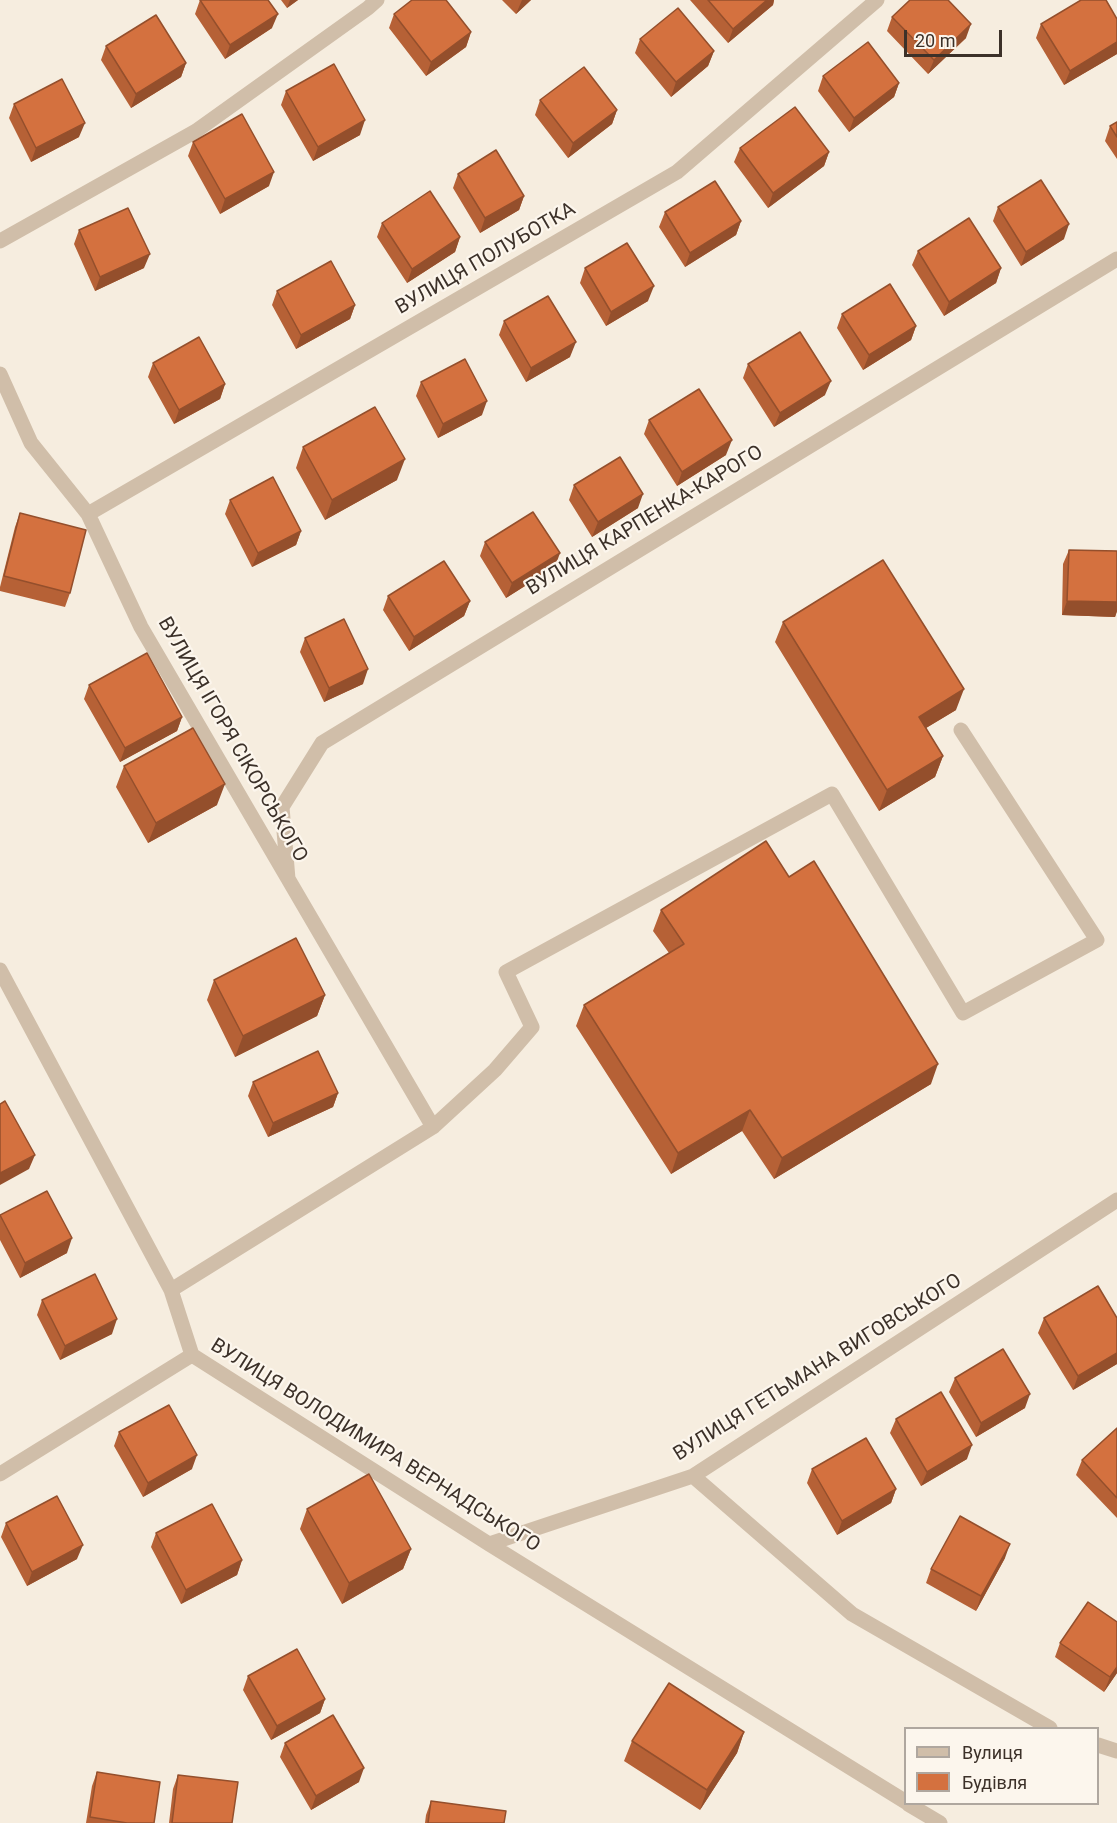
<!DOCTYPE html>
<meta charset="utf-8">
<style>
body{margin:0}
#map{position:relative;width:1117px;height:1823px;overflow:hidden;background:#f6eddf;font-family:Roboto,sans-serif}
canvas{display:block}
.legend{position:absolute;left:904px;top:1727px;width:195px;height:78px;box-sizing:border-box;background:#fcf6ed;border:2px solid #afa79f;margin:0;padding:8px 10px;list-style:none;font-size:18px;color:#3c3129}
.legend li{display:flex;align-items:center;gap:12px;height:30px}
.legend b{width:30px;border:2px solid #afa79f}
.scale{position:absolute;left:904px;top:30px;width:98px;height:27px;box-sizing:border-box;border:3px solid #3c3129;border-top:0;padding-left:8px;font-size:18px;line-height:21px;white-space:nowrap;color:#3c3129;-webkit-text-stroke:4px #fcf6ed;paint-order:stroke}
</style>
<div id="map">
<canvas width="1117" height="1823"></canvas>
<ul class="legend">
<li><b style="height:8px;background:#d0bea9"></b>Вулиця</li>
<li><b style="height:16px;background:#d4713f"></b>Будівля</li>
</ul>
<div class="scale">20 m</div>
</div>
<script>
const c = document.querySelector('canvas').getContext('2d');
c.lineJoin = 'round';
function strokePath(path, color, width, dash) {
  c.strokeStyle = color;
  c.lineWidth = width;
  c.lineCap = dash ? 'butt' : 'round';
  c.setLineDash(dash || []);
  c.stroke(path);
}
function fillPath(path, color) {
  c.fillStyle = color;
  c.fill(path, 'evenodd');
}
function label(font, color, halo, rows, align = 'center') {
  c.font = font + ' Roboto,sans-serif';
  c.lineWidth = 4.5;
  c.setLineDash([]);
  c.textBaseline = 'middle';
  c.strokeStyle = halo;
  c.fillStyle = color;
  for (const [text, x, y, turn = 0] of rows) {
    c.save();
    c.translate(x, y);
    c.rotate((+turn || 0) * Math.PI / 180);
    c.textAlign = isNaN(turn) ? turn : align;
    if (halo) c.strokeText(text, 0, 0);
    c.fillText(text, 0, 0);
    c.restore();
  }
}
const minor = new Path2D(`
 M0 241 196 131 368 8 377 0
 M0 374 31 443 88 514 141 627 433 1127
 M88 514 677 172 877 0
 M288 879 282 807 322 743 1117 259
 M0 970 171 1290 192 1355 489 1544 906 1802
 M171 1290 433 1127 495 1070 532 1027 506 972 832 794 963 1013 1097 940 961 730
 M0 1474 192 1355
 M693 1476 852 1614 1050 1728
 M489 1544 693 1476 1117 1200
 M1098 1745 1117 1751
 M908 1804 940 1823`);
const wall = new Path2D(`
 M200 0 272 28 225 59 195 14Z
 M281 0H298L287 8Z
 M502 0H531L516 14Z
 M690 0H774L773 5 728 43Z
 M394 14 471 32 466 47 426 76 389 28Z
 M892 17 966 38 928 74 887 31Z
 M1117 19V54L1064 85 1036 38 1041 24Z
 M640 39 714 51 708 66 671 97 635 53Z
 M106 46 186 63 181 77 131 108 101 60Z
 M823 76 899 83 894 97 849 132 818 91Z
 M286 91 360 135 313 161 281 105Z
 M540 100 617 110 612 124 568 158 535 115Z
 M14 104 79 137 31 162 9 118Z
 M1117 122V159L1105 141 1110 126Z
 M193 142 269 186 220 214 188 156Z
 M740 148 829 152 824 166 768 208 734 162Z
 M458 174 524 196 519 210 480 233 453 188Z
 M998 207 1064 239 1021 266 993 221Z
 M665 212 741 221 736 235 685 267 659 227Z
 M382 223 460 237 455 252 407 283 377 237Z
 M79 230 144 268 95 291 74 244Z
 M918 251 1001 268 996 283 944 316 912 265Z
 M585 268 648 301 606 326 580 283Z
 M277 291 355 305 350 319 296 349 272 305Z
 M842 314 916 326 911 340 863 370 837 328Z
 M504 321 570 357 526 382 499 335Z
 M153 363 225 384 220 399 174 424 148 377Z
 M748 364 825 395 774 427 743 378Z
 M421 382 482 415 438 438 416 396Z
 M649 420 726 455 677 486 644 434Z
 M303 447 397 480 325 520 296 468Z
 M574 485 638 508 592 537 569 500Z
 M230 500 301 531 296 545 252 567 225 514Z
 M20 513 70 593 65 607 0 591V587L15 527Z
 M485 542 555 567 506 598 480 556Z
 M1069 550 1117 551V611L1115 617 1062 615 1063 564Z
 M388 596 470 601 464 616 409 651 383 610Z
 M783 622 956 710 926 728 943 756 935 777 879 811 775 642Z
 M305 638 363 684 324 702 300 652Z
 M89 685 182 717 177 731 120 762 84 699Z
 M124 766 217 805 148 843 116 787Z
 M789 877 931 1084 774 1179 742 1131 671 1174 576 1026 584 1005 669 953 653 931 661 910Z
 M214 980 325 995 317 1016 235 1057 207 1000Z
 M253 1082 338 1093 333 1107 268 1137 248 1096Z
 M0 1215 67 1253 20 1278 0 1240Z
 M42 1300 112 1334 60 1360 37 1315Z
 M1044 1318H1117V1364L1073 1390 1038 1333Z
 M955 1378 1025 1408 976 1437 949 1392Z
 M896 1419 967 1459 921 1486 890 1433Z
 M1117 1428V1518L1076 1475 1082 1460Z
 M119 1432 192 1469 143 1497 114 1446Z
 M812 1469 896 1489 891 1503 837 1535 807 1483Z
 M307 1509 411 1549 403 1569 342 1604 300 1529Z
 M6 1523 77 1559 27 1586 1 1537Z
 M156 1533 242 1560 237 1575 181 1604 151 1547Z
 M1005 1558 976 1611 926 1583 931 1569Z
 M1117 1622V1673L1104 1692 1055 1657 1060 1643Z
 M248 1676 325 1699 320 1713 271 1740 243 1690Z
 M744 1732 737 1753 700 1810 624 1761 632 1741Z
 M285 1743 359 1782 311 1810 280 1757Z
 M97 1772 154 1823H86L92 1786Z
 M178 1775 232 1823H169L173 1789Z
 M431 1801 504 1823H425L426 1815Z`);
const shadedWall = new Path2D(`
 M290 0H298L287 8Z
 M522 0H531L516 14Z
 M767 0H774L773 5 728 43 733 29Z
 M278 14 272 28 225 59 230 45Z
 M971 24 966 38 928 74 934 60Z
 M471 32 466 47 426 76 431 62Z
 M1117 42V54L1064 85 1070 71Z
 M714 51 708 66 671 97 676 82Z
 M186 63 181 77 131 108 136 94Z
 M899 83 894 97 849 132 854 118Z
 M617 110 612 124 568 158 573 143Z
 M365 120 360 135 313 161 318 147Z
 M85 123 79 137 31 162 36 148Z
 M829 152 824 166 768 208 773 193Z
 M274 172 269 186 220 214 225 199Z
 M524 196 519 210 480 233 485 218Z
 M741 221 736 235 685 267 690 253Z
 M1069 224 1064 239 1021 266 1026 252Z
 M460 237 455 252 407 283 412 269Z
 M150 254 144 268 95 291 100 277Z
 M1001 268 996 283 944 316 949 302Z
 M654 286 648 301 606 326 611 312Z
 M355 305 350 319 296 349 301 335Z
 M916 326 911 340 863 370 869 355Z
 M576 342 570 357 526 382 531 368Z
 M831 381 825 395 774 427 780 413Z
 M225 384 220 399 174 424 179 410Z
 M487 401 482 415 438 438 443 424Z
 M732 440 726 455 677 486 682 472Z
 M405 459 397 480 325 520 332 500Z
 M643 494 638 508 592 537 598 522Z
 M301 531 296 545 252 567 258 553Z
 M560 553 555 567 506 598 512 583Z
 M470 601 464 616 409 651 414 637Z
 M1067 601 1117 602V611L1115 617 1062 615Z
 M368 669 363 684 324 702 329 688Z
 M964 689 956 710 911 737 919 717Z
 M182 717 177 731 120 762 125 748Z
 M943 756 935 777 879 811 887 790Z
 M225 784 217 805 148 843 156 823Z
 M325 995 317 1016 235 1057 243 1036Z
 M938 1064 931 1084 774 1179 782 1158Z
 M338 1093 333 1107 268 1137 273 1123Z
 M750 1110 742 1131 671 1174 678 1153Z
 M35 1155 29 1169 0 1185V1173Z
 M72 1238 67 1253 20 1278 25 1263Z
 M117 1319 112 1334 60 1360 65 1346Z
 M1117 1353V1364L1073 1390 1078 1376Z
 M1030 1394 1025 1408 976 1437 981 1423Z
 M972 1445 967 1459 921 1486 927 1472Z
 M197 1455 192 1469 143 1497 148 1483Z
 M896 1489 891 1503 837 1535 842 1521Z
 M1010 1544 1005 1558 976 1611 981 1596Z
 M83 1545 77 1559 27 1586 32 1572Z
 M411 1549 403 1569 342 1604 349 1583Z
 M242 1560 237 1575 181 1604 186 1590Z
 M1117 1667V1673L1104 1692 1110 1677Z
 M325 1699 320 1713 271 1740 277 1726Z
 M744 1732 737 1753 700 1810 707 1790Z
 M364 1768 359 1782 311 1810 316 1796Z`);
const building = new Path2D(`
 M200 0H268L278 14 230 45Z
 M412 0H446L471 32 431 62 394 14Z
 M708 0H767L733 29Z
 M910 0H948L971 24 934 60 892 17Z
 M1081 0H1106L1117 19V42L1070 71 1041 24Z
 M678 8 714 51 676 82 640 39Z
 M156 15 186 63 136 94 106 46Z
 M868 42 899 83 854 118 823 76Z
 M334 64 365 120 318 147 286 91Z
 M584 67 617 110 573 143 540 100Z
 M62 79 85 123 36 148 14 104Z
 M795 107 829 152 773 193 740 148Z
 M242 114 274 172 225 199 193 142Z
 M1117 122V137L1110 126Z
 M496 150 524 196 485 218 458 174Z
 M1041 180 1069 224 1026 252 998 207Z
 M715 181 741 221 690 253 665 212Z
 M430 191 460 237 412 269 382 223Z
 M128 208 150 254 100 277 79 230Z
 M969 218 1001 268 949 302 918 251Z
 M627 243 654 286 611 312 585 268Z
 M331 261 355 305 301 335 277 291Z
 M890 284 916 326 869 355 842 314Z
 M548 296 576 342 531 368 504 321Z
 M800 332 831 381 780 413 748 364Z
 M199 337 225 384 179 410 153 363Z
 M465 359 487 401 443 424 421 382Z
 M699 389 732 440 682 472 649 420Z
 M375 407 405 459 332 500 303 447Z
 M620 457 643 494 598 522 574 485Z
 M273 477 301 531 258 553 230 500Z
 M533 512 560 553 512 583 485 542Z
 M20 513 86 530 70 593 4 576Z
 M1069 550 1117 551V602L1067 601Z
 M883 560 964 689 919 717 943 756 887 790 783 622Z
 M444 561 470 601 414 637 388 596Z
 M344 619 368 669 329 688 305 638Z
 M147 653 182 717 125 748 89 685Z
 M193 728 225 784 156 823 124 766Z
 M766 841 789 877 814 861 938 1064 782 1158 750 1110 678 1153 584 1005 684 944 661 910Z
 M296 938 325 995 243 1036 214 980Z
 M318 1051 338 1093 273 1123 253 1082Z
 M5 1101 35 1155 0 1173V1104Z
 M47 1191 72 1238 25 1263 0 1215Z
 M95 1274 117 1319 65 1346 42 1300Z
 M1098 1286 1117 1318V1353L1078 1376 1044 1318Z
 M1003 1349 1030 1394 981 1423 955 1378Z
 M941 1392 972 1445 927 1472 896 1419Z
 M169 1405 197 1455 148 1483 119 1432Z
 M1117 1428V1498L1082 1460Z
 M866 1438 896 1489 842 1521 812 1469Z
 M369 1474 411 1549 349 1583 307 1509Z
 M57 1496 83 1545 32 1572 6 1523Z
 M212 1504 242 1560 186 1590 156 1533Z
 M960 1516 1010 1544 981 1596 931 1569Z
 M1088 1602 1117 1622V1667L1110 1677 1060 1643Z
 M297 1649 325 1699 277 1726 248 1676Z
 M669 1683 744 1732 707 1790 632 1741Z
 M333 1715 364 1768 316 1796 285 1743Z
 M97 1772 160 1782 154 1823H127L90 1817Z
 M178 1775 238 1782 232 1823H172Z
 M431 1801 506 1811 504 1823H428Z`);
const streetNames = [
 ["ВУЛИЦЯ ПОЛУБОТКА",486,259,-30],
 ["ВУЛИЦЯ КАРПЕНКА-КАРОГО",645,521,-31],
 ["ВУЛИЦЯ ІГОРЯ СІКОРСЬКОГО",232,740,60],
 ["ВУЛИЦЯ ГЕТЬМАНА ВИГОВСЬКОГО",818,1368,-32],
 ["ВУЛИЦЯ ВОЛОДИМИРА ВЕРНАДСЬКОГО",375,1446,32]
];
strokePath(minor, '#d0bea9', 15);
fillPath(wall, '#b66136');
fillPath(shadedWall, '#944f2c');
fillPath(building, '#d4713f');
strokePath(building, '#944f2c', 1.5);
label('20px', '#3c3129', '#fcf6ed', streetNames);
</script>
